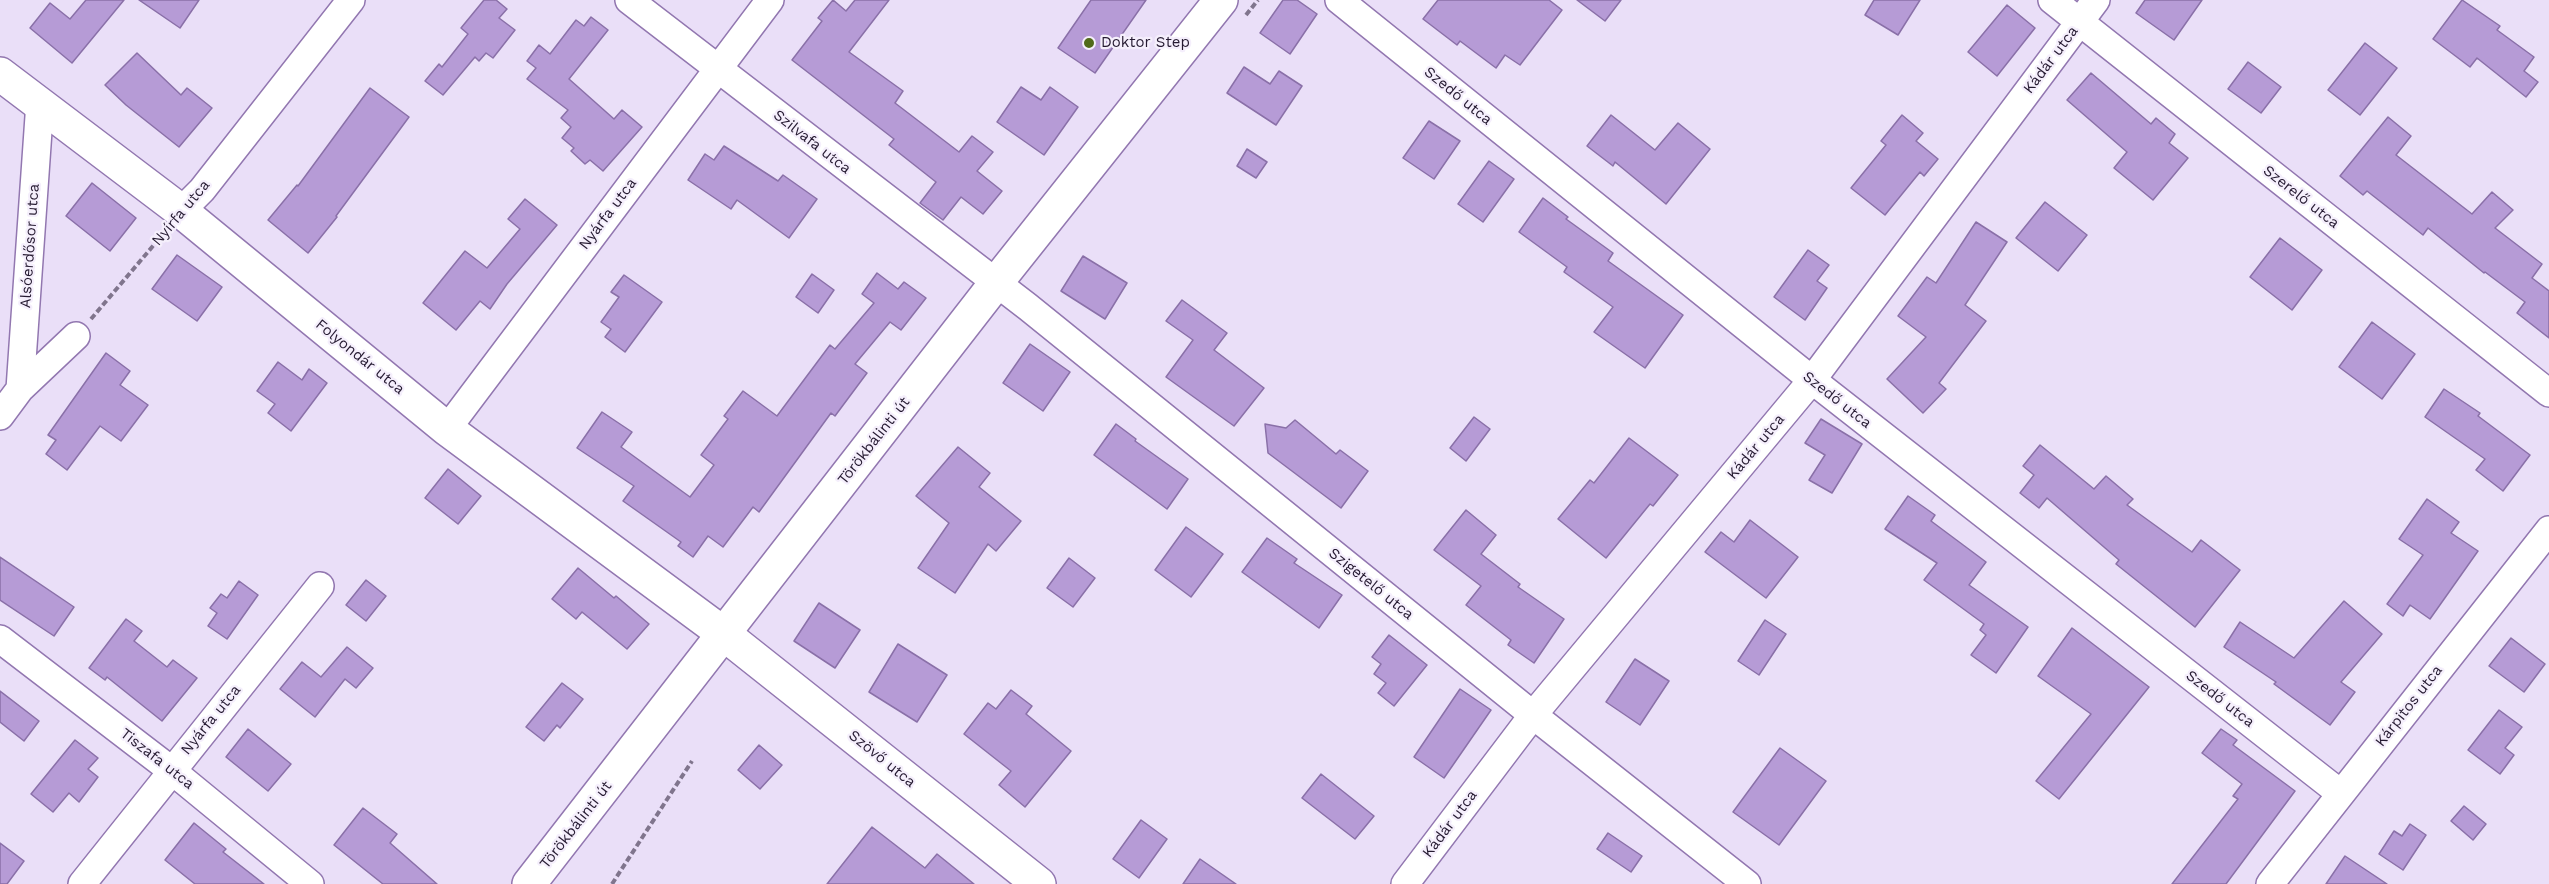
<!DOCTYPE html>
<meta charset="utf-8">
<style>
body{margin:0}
canvas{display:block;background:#eadff8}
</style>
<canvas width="2549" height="884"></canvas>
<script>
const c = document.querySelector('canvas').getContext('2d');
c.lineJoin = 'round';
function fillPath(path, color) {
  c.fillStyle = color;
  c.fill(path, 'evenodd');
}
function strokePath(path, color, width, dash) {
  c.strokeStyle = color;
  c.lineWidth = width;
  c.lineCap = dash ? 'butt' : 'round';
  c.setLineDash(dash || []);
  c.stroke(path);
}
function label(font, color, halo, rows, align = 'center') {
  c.font = font + ' "Work Sans",sans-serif';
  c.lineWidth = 4.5;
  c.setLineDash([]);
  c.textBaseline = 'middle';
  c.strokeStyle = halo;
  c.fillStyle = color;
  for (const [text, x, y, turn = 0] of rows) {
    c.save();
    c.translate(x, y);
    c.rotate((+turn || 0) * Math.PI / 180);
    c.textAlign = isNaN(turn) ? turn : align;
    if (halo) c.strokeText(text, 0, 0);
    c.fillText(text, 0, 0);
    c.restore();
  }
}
const building = new Path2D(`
 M86 0H124L72 63 30 28 50 3 70 19Z
 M139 0H199L180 28Z
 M484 0H496L507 9 499 18 515 30 493 58 486 53 479 61 475 57 443 95 425 81 439 64 442 67 468 34 461 28Z
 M833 0 846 11 855 0H889L849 52 903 91 895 103 959 152 972 136 993 152 977 171 1002 191 983 214 961 197 943 220 920 203 936 182 889 145 894 139 792 60 822 21 818 18Z
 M1091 0H1146L1095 73 1058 48Z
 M1283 0H1297L1317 14 1290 54 1260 33Z
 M1438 0H1549L1562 10 1520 65 1505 55 1496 68 1460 41 1457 45 1423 19Z
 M1577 0H1621L1605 21Z
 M1874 0H1920L1898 35 1865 15Z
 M2145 0H2202L2174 40 2136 13Z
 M2462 0 2500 26 2497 30 2534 57 2524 71 2538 82 2526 97 2477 58 2470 67 2433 39Z
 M2007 5 2035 28 1997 76 1968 52Z
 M591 17 608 30 569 79 614 119 622 110 642 127 603 171 590 160 585 164 571 151 574 148 562 138 571 127 561 118 568 110 527 79 536 68 527 61 539 45 550 54 576 20 584 26Z
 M2365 43 2397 68 2360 115 2328 90Z
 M137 53 181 95 187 88 212 108 179 147 126 105 105 85Z
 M2248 62 2281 87 2261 113 2228 89Z
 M1244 67 1270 84 1279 71 1302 86 1276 125 1227 93Z
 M2091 73 2151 124 2156 118 2175 134 2169 143 2188 158 2153 200 2114 168 2127 152 2067 100Z
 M1021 87 1041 100 1050 87 1078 107 1044 155 997 122Z
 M370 88 409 117 336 216 337 217 308 253 268 220 297 185 298 186Z
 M1611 115 1655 150 1678 123 1710 149 1666 204 1615 162 1613 166 1587 146Z
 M1902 115 1923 133 1916 141 1938 159 1924 176 1920 172 1885 215 1851 188 1886 145 1881 141Z
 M2388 117 2411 136 2396 155 2472 214 2492 192 2513 210 2495 228 2542 264 2532 278 2549 291V338L2517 313 2525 302 2485 272 2484 273 2428 228 2423 235 2367 191 2363 195 2340 176Z
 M1429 121 1460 141 1434 179 1403 158Z
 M724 146 778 181 783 175 817 199 789 238 737 200 731 209 688 180 705 154 714 160Z
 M1247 149 1267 162 1256 178 1237 166Z
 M1489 161 1514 179 1483 222 1458 204Z
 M92 183 136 218 110 251 66 216Z
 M1543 198 1568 217 1566 219 1613 253 1608 261 1683 315 1645 368 1594 332 1613 307 1564 272 1567 267 1519 232Z
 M525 199 557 225 507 284 490 309 480 301 456 330 423 303 465 251 487 268 520 229 508 219Z
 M2045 202 2087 235 2058 271 2016 238Z
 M1976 222 2007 242 1965 305 1986 321 1939 383 1946 389 1923 413 1887 379 1926 337 1898 316 1927 277 1936 283Z
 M2280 238 2322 270 2292 310 2250 277Z
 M1808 250 1829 265 1817 281 1827 288 1805 320 1774 297Z
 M177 255 222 287 197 321 152 289Z
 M1083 256 1127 283 1105 319 1061 291Z
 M877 273 898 289 904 282 926 298 901 330 890 322 855 364 867 373 835 416 831 413 759 512 753 507 723 547 708 536 693 557 678 546 681 542 623 501 634 486 577 448 602 412 632 432 621 447 690 497 714 465 701 455 728 419 724 416 743 391 777 416 830 345 835 349 874 303 862 294Z
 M812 274 834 290 818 313 796 297Z
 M624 275 662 302 625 352 605 337 611 329 601 322 619 297 611 292Z
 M1182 300 1227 333 1214 350 1264 388 1234 426 1166 377 1193 340 1166 321Z
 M2372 322 2415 354 2382 399 2339 367Z
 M1030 344 1070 372 1043 411 1003 383Z
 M106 353 130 371 120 385 148 405 121 441 100 426 67 470 46 454 56 440 48 435Z
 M278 362 302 380 309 369 327 383 291 431 268 413 275 404 257 391Z
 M2444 389 2480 413 2478 416 2530 455 2503 491 2476 470 2485 459 2425 417Z
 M1474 417 1490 429 1466 461 1450 448Z
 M1821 419 1862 444 1832 493 1809 480 1825 455 1805 443Z
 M1295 420 1336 454 1340 450 1368 471 1341 508 1268 453 1265 424 1286 428Z
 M1116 424 1136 439 1135 441 1188 479 1167 509 1094 455Z
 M1629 438 1678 475 1653 506 1650 504 1606 558 1558 519 1590 480 1594 483Z
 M2040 445 2094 489 2106 476 2133 499 2127 505 2192 552 2201 540 2240 570 2195 627 2116 564 2119 560 2047 498 2039 508 2020 493 2034 475 2023 466Z
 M958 447 990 473 979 487 1021 521 996 551 988 544 955 593 918 568 949 523 916 496Z
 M448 469 481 496 458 524 425 498Z
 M1908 496 1935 515 1931 521 1986 562 1969 585 2028 627 1996 673 1971 655 1986 635 1980 630 1984 624 1924 580 1937 563 1885 529Z
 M2427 499 2459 522 2451 533 2478 551 2430 619 2410 605 2403 616 2387 604 2423 555 2399 539Z
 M1466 510 1496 535 1481 554 1520 584 1518 587 1564 619 1534 663 1508 645 1511 640 1466 605 1481 586 1434 550Z
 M1750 520 1798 557 1766 598 1705 552 1721 532 1734 542Z
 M1186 527 1223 554 1191 597 1155 570Z
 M1267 538 1297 559 1294 563 1342 595 1319 628 1242 572Z
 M0 557 74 607 54 636 0 600Z
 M1069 558 1095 578 1073 607 1047 588Z
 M578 568 614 598 616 596 649 624 627 649 582 612 576 619 552 599Z
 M366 580 386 596 366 621 346 605Z
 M239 581 258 595 227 639 208 626 217 613 210 608 221 594 227 598Z
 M2344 601 2382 634 2341 682 2355 692 2330 725 2274 684 2276 682 2224 647 2240 622 2294 658Z
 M819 603 860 630 835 668 794 641Z
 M126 619 142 631 134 641 167 667 173 660 197 678 162 721 107 677 105 680 89 668Z
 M1765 620 1786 634 1759 675 1738 661Z
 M2072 628 2149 687 2059 799 2036 781 2091 714 2038 676Z
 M1389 635 1427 665 1394 706 1378 693 1386 683 1374 674 1381 664 1372 657Z
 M2511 638 2545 664 2524 692 2489 666Z
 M898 644 947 675 917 722 869 692Z
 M347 647 373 668 356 688 345 679 315 717 280 689 302 662 321 677Z
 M1635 659 1669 681 1640 725 1606 702Z
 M562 683 583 699 560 728 557 725 544 741 526 727Z
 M1460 689 1491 710 1444 778 1414 757Z
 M1011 690 1032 706 1026 714 1071 751 1025 807 999 785 1011 771 964 734 988 703 996 709Z
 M0 691 39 721 24 741 0 722Z
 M2499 710 2522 727 2505 748 2514 755 2500 774 2468 750Z
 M248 729 291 764 268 791 226 757Z
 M2221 729 2237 740 2233 745 2295 791 2226 884H2172L2238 799 2233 796 2242 784 2202 753Z
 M75 740 98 758 88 769 98 777 79 802 69 793 53 812 31 794Z
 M759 745 782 765 760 789 738 770Z
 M1780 748 1826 781 1779 845 1733 812Z
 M1321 774 1374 816 1355 839 1302 798Z
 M2464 806 2486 824 2473 840 2451 821Z
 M363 808 397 834 390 843 437 884H383L334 845Z
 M1141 820 1167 839 1139 878 1113 859Z
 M194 823 226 849 223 852 264 884H195L165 860Z
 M2410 824 2426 835 2403 870 2379 854 2394 831 2402 836Z
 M872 827 925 868 937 854 974 884H827Z
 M1608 833 1642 856 1631 872 1597 849Z
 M0 843 24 861 7 884H0Z
 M2345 856 2387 884H2326Z
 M1200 859 1236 884H1183Z`);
const path = new Path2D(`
 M1246 15 1258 0
 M91 319 164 233
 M612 884 692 761`);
const minor = new Path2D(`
 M629 0 1028 307 1533 715 1747 884
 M1339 0 1812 380 2340 793
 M2052 0 2549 393
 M181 211 202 190 351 0
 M20 389 40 102
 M0 416 20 389 76 336
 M447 429 770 0
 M0 639 171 770 310 884
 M82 884 320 586
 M1405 884 1533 715 1812 380 2096 0
 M2270 884 2549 530`);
const tertiary = new Path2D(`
 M0 74 181 211 447 429 724 634 1039 884`);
const secondary = new Path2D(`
 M529 884 996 283 1221 0`);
const markers = [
 [1089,43,6,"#516a1a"]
];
const poiNames = [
 ["Doktor Step",1101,43]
];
const streetNames = [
 ["Kádár utca",2051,60,-53],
 ["Szedő utca",1458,96,39],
 ["Szilvafa utca",812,142,38],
 ["Szerelő utca",2301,197,38],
 ["Nyírfa utca",181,213,-50],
 ["Nyárfa utca",608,214,-53],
 ["Alsóerdősor utca",30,246,-86],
 ["Folyondár utca",360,357,39],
 ["Szedő utca",1837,400,38],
 ["Törökbálinti út",874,441,-52],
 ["Kádár utca",1756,447,-50],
 ["Szigetelő utca",1371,584,39],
 ["Szedő utca",2220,699,38],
 ["Kárpitos utca",2409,706,-52],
 ["Nyárfa utca",211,720,-51],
 ["Tiszafa utca",157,759,38],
 ["Szövő utca",882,759,39],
 ["Kádár utca",1450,824,-53],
 ["Törökbálinti út",576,825,-52]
];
fillPath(building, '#b69bd6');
strokePath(building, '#8a70a8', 1.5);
strokePath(minor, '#9277b0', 30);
strokePath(tertiary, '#9277b0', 36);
strokePath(secondary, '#9277b0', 36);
strokePath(path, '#80758d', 4, [6, 3]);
strokePath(minor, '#fff', 27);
strokePath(tertiary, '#fff', 33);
strokePath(secondary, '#fff', 33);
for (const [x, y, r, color] of markers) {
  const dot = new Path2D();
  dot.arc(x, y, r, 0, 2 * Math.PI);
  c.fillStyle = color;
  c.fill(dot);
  strokePath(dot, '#f5effc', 2);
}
label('15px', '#251a31', '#f5effc', poiNames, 'left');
label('15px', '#251a31', '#f5effc', streetNames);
</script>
